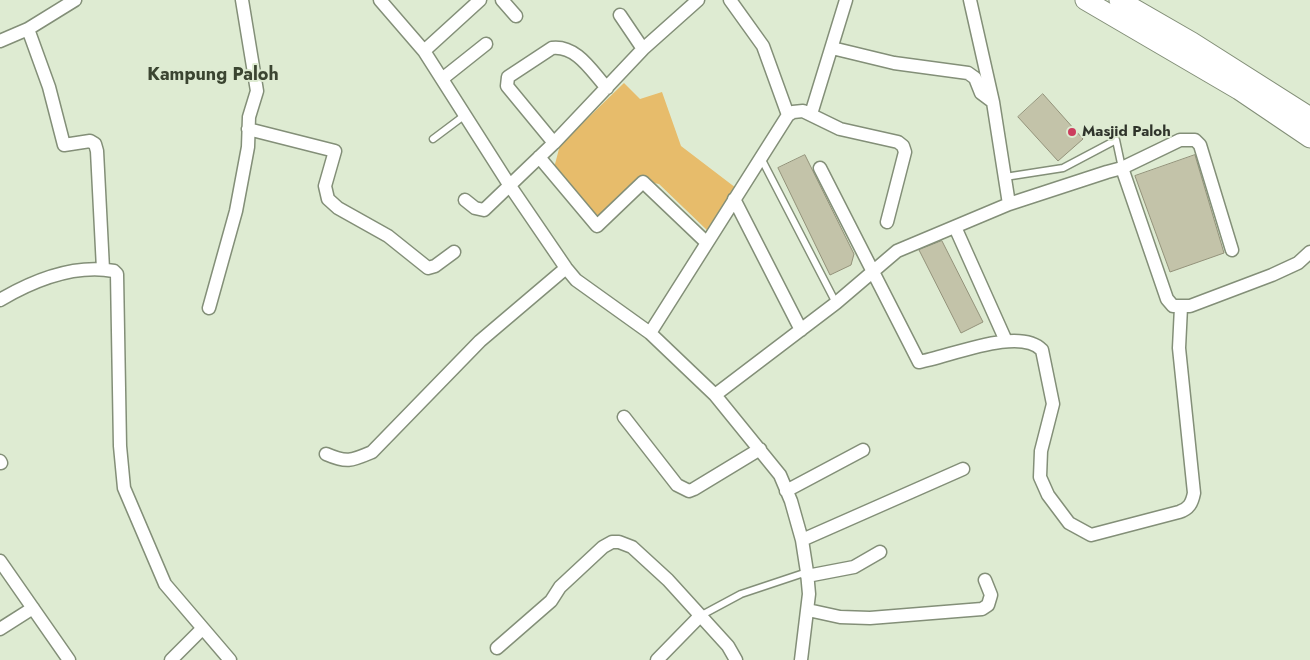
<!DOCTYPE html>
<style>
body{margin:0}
canvas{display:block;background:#deebd2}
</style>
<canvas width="1310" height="660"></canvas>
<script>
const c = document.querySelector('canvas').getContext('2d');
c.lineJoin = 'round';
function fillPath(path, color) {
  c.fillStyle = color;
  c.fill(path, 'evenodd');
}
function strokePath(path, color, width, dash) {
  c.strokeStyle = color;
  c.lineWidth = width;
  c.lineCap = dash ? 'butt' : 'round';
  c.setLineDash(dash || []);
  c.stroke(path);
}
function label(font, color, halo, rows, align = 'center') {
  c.font = font + ' Jost,sans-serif';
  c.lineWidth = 4;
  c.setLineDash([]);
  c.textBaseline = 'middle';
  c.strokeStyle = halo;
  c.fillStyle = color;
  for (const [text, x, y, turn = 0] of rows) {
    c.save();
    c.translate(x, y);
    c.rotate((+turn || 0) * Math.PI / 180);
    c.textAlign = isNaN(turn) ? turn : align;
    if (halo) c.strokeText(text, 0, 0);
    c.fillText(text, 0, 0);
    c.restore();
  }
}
const green = new Path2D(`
 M624 83 640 99 662 92 681 146 736 188 709 232 659 184 638 180 599 220 554 168 560 145Z`);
const building = new Path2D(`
 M1043 94 1083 139 1058 161 1018 117Z
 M805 155 854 254 851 265 830 275 778 168Z
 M1195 155 1224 253 1170 272 1135 176Z
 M942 241 983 322 961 333 919 250Z`);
const lane = new Path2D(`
 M433 139 465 115
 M761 158 836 303
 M1005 177 1063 168 1116 140 1122 168
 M700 616 741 594 807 572`);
const street = new Path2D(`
 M380 0 424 51 510 186 566 268 576 280 650 333 715 395 780 475 791 501 802 540 807 572 809 594 801 660
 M502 0 516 16
 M730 0 763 46 788 115
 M970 0 993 102 1009 204
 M620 15 643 49
 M28 29 49 87 64 145 90 141 95 144 97 151 103 269
 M0 41 28 29 75 0
 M832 48 894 63 968 73 975 78 981 93 993 102
 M424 51 480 0
 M442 79 486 44
 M811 114 846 0
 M248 129 335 151 325 186 328 199 338 208 388 236 428 268 435 266 454 252
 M554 143 507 86 508 77 552 48C577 45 592 72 607 88
 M539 157 597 226 643 182 707 243
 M820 168 919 362C949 357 1019 326 1042 350L1053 404 1041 451 1040 477 1048 495 1069 523 1091 535 1179 512C1189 509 1192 503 1194 493L1179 348 1181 307
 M1122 168 1180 140H1195L1200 145 1232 250
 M734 199 801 330
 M465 200 475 208 484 210 554 143 643 49 698 0
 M955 227 1006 341
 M0 300C34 280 75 264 114 271L117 274 120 446 124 488 165 584 230 660
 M209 308 236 211 248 147 249 117 257 91 242 0
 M650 333 788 115 793 112 803 111 840 129 898 142 903 146 905 152 887 222
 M715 395 836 303 897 251 1009 204 1107 172 1122 168 1167 299 1173 306H1190L1272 275 1298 263 1310 252
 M624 417 677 485 689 491 694 489 760 449
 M326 454C347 463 351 461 372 452L480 341 566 268
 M0 461 1 463
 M786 491 863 450
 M802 540 963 469
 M0 561 69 660
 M807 576 854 567 880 552
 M808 610 840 617 870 618 982 609 988 605 991 595 985 580
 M0 629 33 608
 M497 648 551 601 560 587 603 547 612 542H619L632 547 668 580 728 646 736 660
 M171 660 202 629
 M657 660 700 616`);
const primary = new Path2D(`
 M1085 0 1239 90 1310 138
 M1119 0 1192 42 1310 117`);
const markers = [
 [1072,132,5,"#cc3d5e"]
];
const poiNames = [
 ["Masjid Paloh",1082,132]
];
const quarterNames = [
 ["Kampung Paloh",213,76]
];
fillPath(green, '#e7bc6b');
fillPath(building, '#c3c3a9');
strokePath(building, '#93927a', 1);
strokePath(lane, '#838f78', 9);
strokePath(street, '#838f78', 15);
strokePath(primary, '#838f78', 21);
strokePath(lane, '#fff', 6);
strokePath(street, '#fff', 12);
strokePath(primary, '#fff', 19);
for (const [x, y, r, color] of markers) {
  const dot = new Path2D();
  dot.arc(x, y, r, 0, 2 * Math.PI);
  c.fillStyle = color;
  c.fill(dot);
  strokePath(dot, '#deebd2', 2);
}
label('bold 15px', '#2f342b', '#deebd2', poiNames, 'left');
label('bold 18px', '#3b4531', '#deebd2', quarterNames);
</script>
